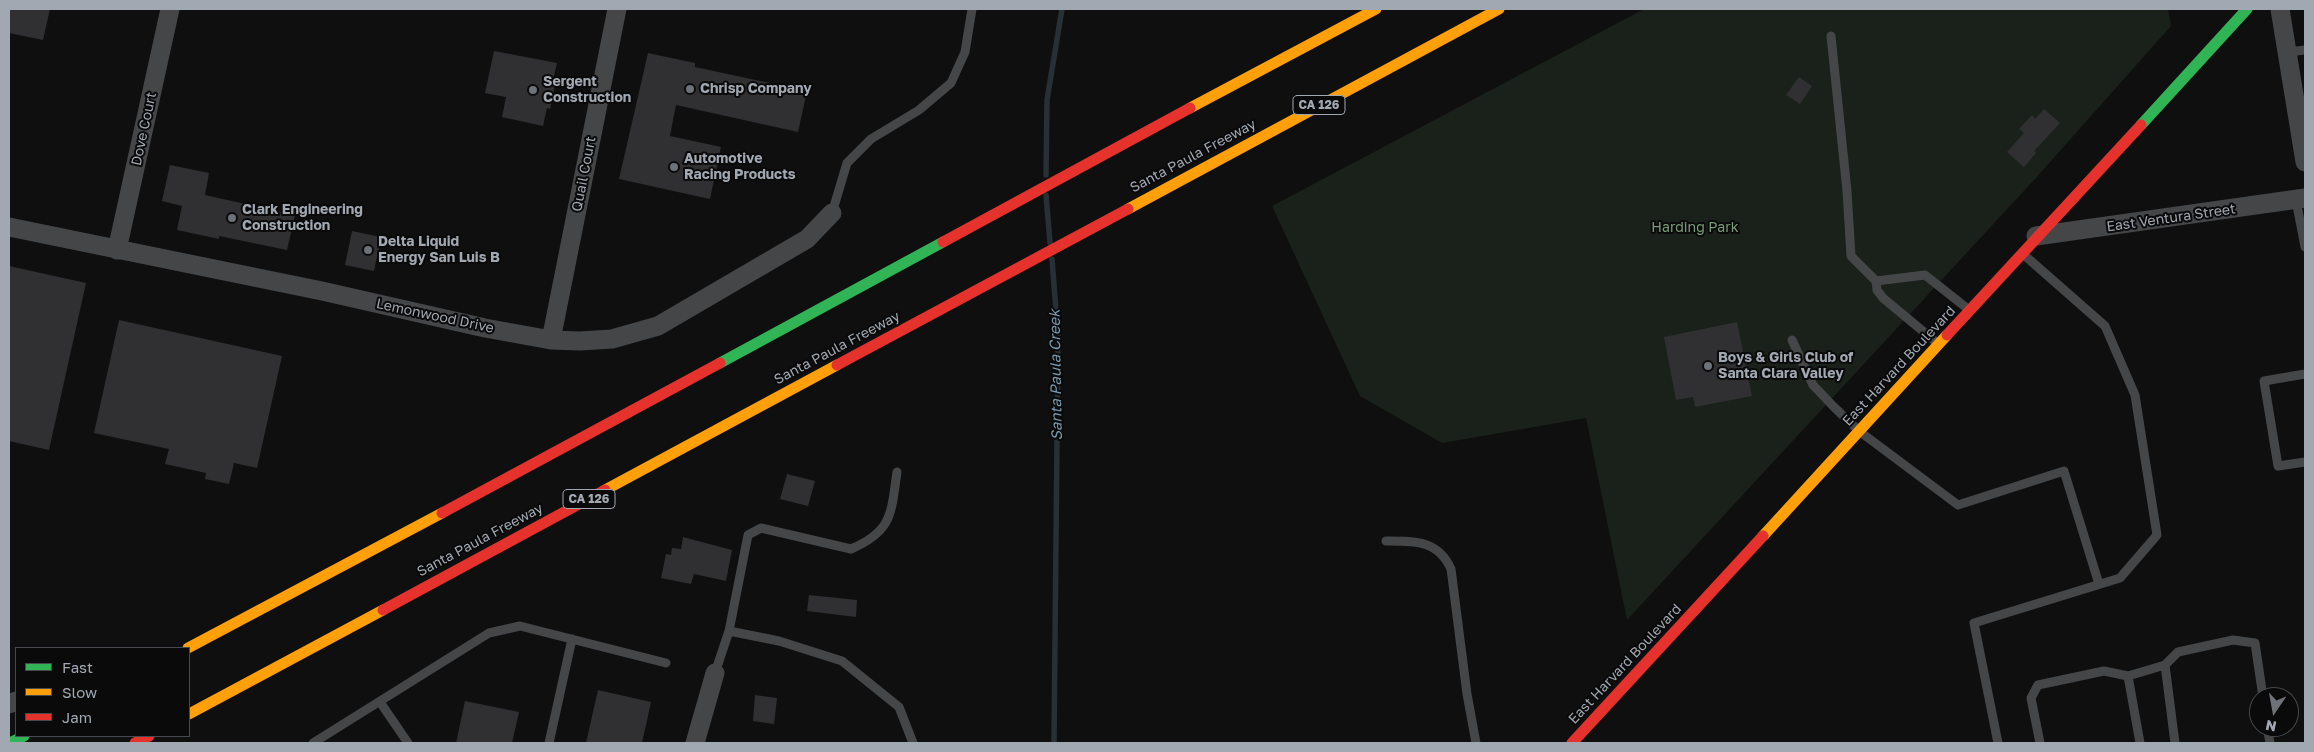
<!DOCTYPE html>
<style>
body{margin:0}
#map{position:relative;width:2314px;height:752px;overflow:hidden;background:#0f0f10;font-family:"Golos Text",sans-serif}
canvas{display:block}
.frame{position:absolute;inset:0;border:10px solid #a1a8b1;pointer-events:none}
.legend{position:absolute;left:15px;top:647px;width:175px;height:90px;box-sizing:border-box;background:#0a0a0b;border:1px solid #46494d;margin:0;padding:6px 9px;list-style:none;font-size:15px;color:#a1a8b1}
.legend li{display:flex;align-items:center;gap:10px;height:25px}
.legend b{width:25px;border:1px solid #46494d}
.north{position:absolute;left:2249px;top:687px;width:50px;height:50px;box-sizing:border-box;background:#0a0a0b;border:1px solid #46494d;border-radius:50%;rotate:192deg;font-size:14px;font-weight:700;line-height:20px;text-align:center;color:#a1a8b1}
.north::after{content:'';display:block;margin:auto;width:18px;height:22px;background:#6e7279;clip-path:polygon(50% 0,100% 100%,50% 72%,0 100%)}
</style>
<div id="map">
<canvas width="2314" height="752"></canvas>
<div class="frame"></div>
<ul class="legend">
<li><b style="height:6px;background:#30b455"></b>Fast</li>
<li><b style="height:6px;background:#ff9f0a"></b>Slow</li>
<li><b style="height:6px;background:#e5322d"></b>Jam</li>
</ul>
<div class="north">N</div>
</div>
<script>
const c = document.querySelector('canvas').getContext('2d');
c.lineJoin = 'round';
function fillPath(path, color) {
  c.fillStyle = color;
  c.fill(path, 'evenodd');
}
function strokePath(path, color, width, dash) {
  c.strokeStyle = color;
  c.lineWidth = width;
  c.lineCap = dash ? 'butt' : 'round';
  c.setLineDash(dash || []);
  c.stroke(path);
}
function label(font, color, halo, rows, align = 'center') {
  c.font = font + ' "Golos Text",sans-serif';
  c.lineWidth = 4;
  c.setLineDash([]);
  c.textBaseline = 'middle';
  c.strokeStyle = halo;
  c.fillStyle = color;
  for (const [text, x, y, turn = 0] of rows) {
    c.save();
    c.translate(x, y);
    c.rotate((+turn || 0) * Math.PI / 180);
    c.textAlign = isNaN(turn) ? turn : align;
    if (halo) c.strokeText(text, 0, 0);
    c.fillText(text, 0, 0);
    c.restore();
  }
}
const green = new Path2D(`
 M1644 9H2168L2171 26 2035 179 1627 620 1586 418 1442 443 1360 396 1272 206Z`);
const stream = new Path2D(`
 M1046 175 1047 100 1062 9
 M1046 195 1050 243
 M1052 259 1058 337 1054 743`);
const building = new Path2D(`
 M9 9H50L43 40 9 33Z
 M494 51 557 63 553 80 556 81 550 109 547 108 543 126 502 117 506 97 485 93Z
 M648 53 695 63V67L807 91 798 132 676 105 670 136 721 147 710 199 619 179Z
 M1799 77 1812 86 1800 104 1786 95Z
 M2044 109 2060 123 2034 151 2036 153 2024 167 2007 152 2024 133 2019 129 2032 115 2035 119Z
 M170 165 209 173 205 195 295 215 287 250 219 236V239L177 230 182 206 162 201Z
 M352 231 381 237 374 271 345 265Z
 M9 266 86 283 49 450 9 441Z
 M119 320 282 356 257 468 234 463 229 484 205 479 206 473 165 464 169 449 94 433Z
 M1737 322 1752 396 1695 407 1693 397 1676 400 1664 337Z
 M787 474 815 481 808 506 780 499Z
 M683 537 732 550 726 581 694 574 691 584 661 578 666 554 671 555 672 548 681 549Z
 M809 595 857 600 856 617 807 611Z
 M598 690 651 702 642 743H586Z
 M755 695 777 698 774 724 753 721Z
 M465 701 519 712 512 743H456Z`);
const lane = new Path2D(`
 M1831 36 1847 191 1851 256 1876 281
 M2288 52 2305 50
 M2296 200 2305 247
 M832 213 847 163 871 139 919 110 951 83 965 52 972 9
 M1792 340 1813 385 1833 406 1859 431 1958 505 2064 471 2099 584
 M1936 342 1883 298 1877 290 1876 281 1925 275 1968 309
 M2305 374 2264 381 2278 466 2305 462
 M1386 541C1415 541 1438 540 1451 569L1467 694 1476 743
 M729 631 779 641 842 661 899 707 913 743
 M715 673 729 631 748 535 761 528 851 549C893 531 891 513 897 472
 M2128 676 2140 743
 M380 702 408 743
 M2267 727 2270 743
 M313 743 489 633 520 626 666 663
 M549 743 572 639
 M1998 743 1974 623 2120 578 2157 535 2135 395 2105 326 2023 254
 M2040 743 2031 698 2038 685 2104 671 2128 676 2165 665
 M2175 743 2165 665 2178 652 2233 640 2255 643 2263 697`);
const street = new Path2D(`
 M2280 9 2305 162
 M9 227 322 291 485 328 551 340 580 341 612 339 658 326 807 239 832 213
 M2036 236 2305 198
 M117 250 170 9
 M551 340 617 9
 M9 704 16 701
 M695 743 715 673`);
const fast = new Path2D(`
 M2141 125 2247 9
 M720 363 943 242
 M10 743 24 736`);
const slow = new Path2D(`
 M1190 108 1376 9
 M1128 209 1499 9
 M605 490 837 365
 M1763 536 1947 335
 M188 648 442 513
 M189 714 383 610`);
const jam = new Path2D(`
 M943 242 1190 108
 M1947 335 2141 125
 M837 365 1128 209
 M442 513 720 363
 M383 610 605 490
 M135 743 149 736
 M1572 743 1763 536`);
const markers = [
 [690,89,5,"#6e7279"],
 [533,90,5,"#6e7279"],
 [674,167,5,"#6e7279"],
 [232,218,5,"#6e7279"],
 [368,250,5,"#6e7279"],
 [1708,366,5,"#6e7279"]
];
const shields = [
 [1319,105,52],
 [589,499,52]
];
const shieldNames = [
 ["CA 126",1319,105],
 ["CA 126",589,499]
];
const poiNames = [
 ["Sergent",543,82],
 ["Construction",543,98],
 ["Chrisp Company",700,89],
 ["Automotive",684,159],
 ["Racing Products",684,175],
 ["Clark Engineering",242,210],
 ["Construction",242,226],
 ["Delta Liquid",378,242],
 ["Energy San Luis B",378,258],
 ["Boys & Girls Club of",1718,358],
 ["Santa Clara Valley",1718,374]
];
const streetNames = [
 ["Dove Court",144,129,-78],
 ["Santa Paula Freeway",1193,156,-28],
 ["Quail Court",584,174,-79],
 ["East Ventura Street",2171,218,-8],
 ["Lemonwood Drive",435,316,12],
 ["Santa Paula Freeway",837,348,-28],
 ["East Harvard Boulevard",1899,366,-47],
 ["Santa Paula Freeway",480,540,-28],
 ["East Harvard Boulevard",1625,664,-47]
];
const parkNames = [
 ["Harding Park",1695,228]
];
const waterNames = [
 ["Santa Paula Creek",1056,375,-91]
];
fillPath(green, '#1a201a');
strokePath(stream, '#273034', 5.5);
fillPath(building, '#303032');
strokePath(lane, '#444648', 9);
strokePath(street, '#444648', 19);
strokePath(fast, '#30b455', 11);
strokePath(slow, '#ff9f0a', 11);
strokePath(jam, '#e5322d', 11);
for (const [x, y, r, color] of markers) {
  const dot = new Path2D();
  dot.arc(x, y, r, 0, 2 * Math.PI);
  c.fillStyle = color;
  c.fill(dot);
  strokePath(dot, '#0a0a0b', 2);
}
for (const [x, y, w] of shields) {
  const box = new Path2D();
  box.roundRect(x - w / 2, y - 9.5, w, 19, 4);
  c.fillStyle = '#0a0a0b';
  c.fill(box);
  strokePath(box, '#a1a8b1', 1);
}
label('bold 12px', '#a1a8b1', null, shieldNames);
label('bold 14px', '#a1a8b1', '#0a0a0b', poiNames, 'left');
label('14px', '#a1a8b1', '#0a0a0b', streetNames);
label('14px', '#7a9c78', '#0a0a0b', parkNames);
label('italic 15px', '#7899ac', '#0a0a0b', waterNames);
</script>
